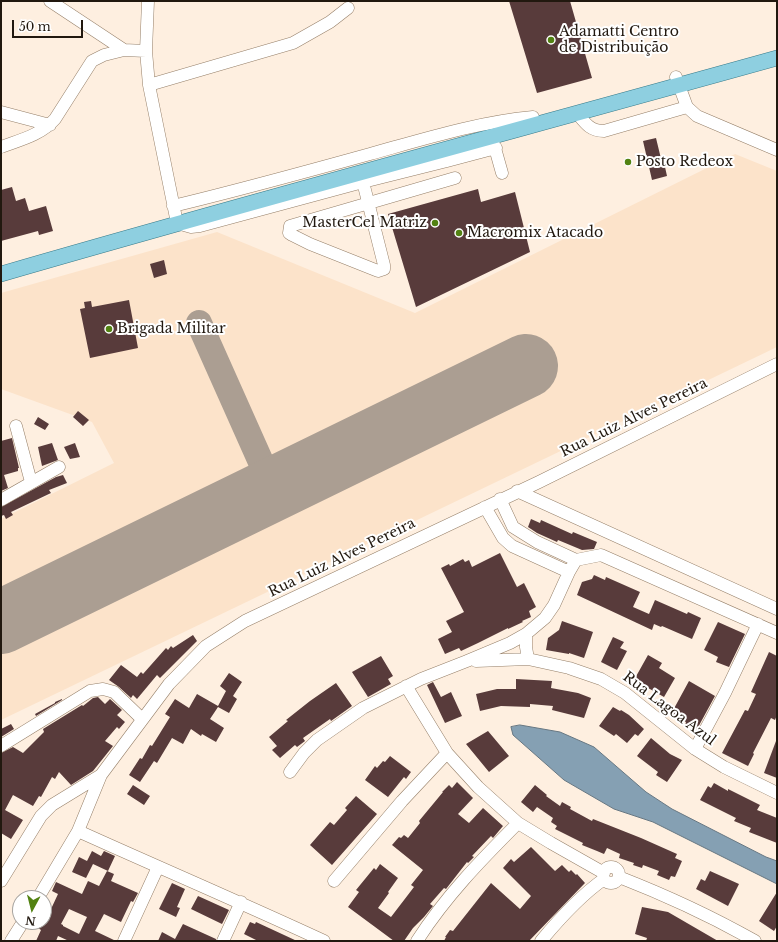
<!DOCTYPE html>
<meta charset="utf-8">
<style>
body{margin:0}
#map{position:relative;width:778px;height:942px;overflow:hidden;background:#feefe0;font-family:"Libre Baskerville",serif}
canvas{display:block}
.frame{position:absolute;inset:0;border:2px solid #21180f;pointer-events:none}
.north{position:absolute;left:12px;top:890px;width:40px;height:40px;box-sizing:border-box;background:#fff;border:1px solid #a6a39f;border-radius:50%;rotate:187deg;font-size:11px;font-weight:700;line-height:16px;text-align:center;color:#21180f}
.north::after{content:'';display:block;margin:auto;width:14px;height:18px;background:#528212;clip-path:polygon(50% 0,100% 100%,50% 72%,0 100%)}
.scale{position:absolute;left:12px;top:20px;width:71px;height:18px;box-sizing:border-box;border:2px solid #21180f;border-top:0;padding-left:5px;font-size:12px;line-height:14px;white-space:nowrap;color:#21180f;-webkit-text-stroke:3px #fff;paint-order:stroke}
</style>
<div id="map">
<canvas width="778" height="942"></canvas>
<div class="frame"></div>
<div class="north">N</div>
<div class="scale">50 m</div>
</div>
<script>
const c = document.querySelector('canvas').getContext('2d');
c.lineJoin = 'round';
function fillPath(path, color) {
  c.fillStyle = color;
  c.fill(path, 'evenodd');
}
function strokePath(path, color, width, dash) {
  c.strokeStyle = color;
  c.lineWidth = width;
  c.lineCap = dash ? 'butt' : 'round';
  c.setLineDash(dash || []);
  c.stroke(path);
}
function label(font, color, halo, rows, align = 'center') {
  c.font = font + ' "Libre Baskerville",serif';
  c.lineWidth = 4;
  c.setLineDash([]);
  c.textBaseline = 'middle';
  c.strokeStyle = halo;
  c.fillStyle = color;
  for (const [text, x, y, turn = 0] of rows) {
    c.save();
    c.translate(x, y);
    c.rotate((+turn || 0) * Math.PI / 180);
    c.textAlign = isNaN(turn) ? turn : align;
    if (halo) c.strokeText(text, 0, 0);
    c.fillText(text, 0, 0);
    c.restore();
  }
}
const built = new Path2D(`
 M735 154 777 171V347L1 720V519L114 463 92 422 1 389V293L217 232 415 313Z`);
const water = new Path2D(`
 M520 725 560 732 594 747 646 792 672 809 766 857 777 861V884L653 822 614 809 564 780 513 735 511 727Z`);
const taxiway = new Path2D(`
 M199 323 273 489`);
const runway = new Path2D(`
 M1 622 526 366`);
const building = new Path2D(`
 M509 1H570L592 78 537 93Z
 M656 138 663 167H665L667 176 652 180 643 141Z
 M12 187 16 201 25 198 29 211 46 206 53 231 39 235 38 231 1 241V190Z
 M478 189 481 202 515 192 530 252 416 307 388 214Z
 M164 260 167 274 154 278 150 264Z
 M129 300 138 348 90 358 80 309 85 308 84 302 91 301 92 307Z
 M78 411 89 420 83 426 73 417Z
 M38 417 49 424 45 430 34 424Z
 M12 438 19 468H18V471L4 475 8 488 1 491V441Z
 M52 443 58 460 42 466 38 447Z
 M75 443 80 457 70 459 64 447Z
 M63 475 67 483 49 490 51 493 11 512 13 515 6 519 4 515 1 516V507L56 477Z
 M531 519 540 523 541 520 572 534 573 532 597 542 594 549 582 550 558 540 557 542 537 533 528 527Z
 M500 553 517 587 524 583 536 607 529 611 531 617 522 621 523 622 508 629V628L478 643 461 651 459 648 445 654 438 639 452 632 446 621 464 612 441 568 449 564 450 566 463 559 465 562 469 560 472 567Z
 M594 575 605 580 606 577 640 592 633 607 649 614 655 600 687 614 688 612 701 618 692 639 662 626 661 627 654 624 652 630 577 595 582 582 592 579Z
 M562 621 593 632 584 658 569 653V654L546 650 548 638 559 630Z
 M718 622 745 634 729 667 716 662 718 657 704 650Z
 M193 635 197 641 160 678 157 675 137 699 133 695 131 698 119 687 109 680 121 665 137 677 141 672 143 674 166 648 168 650 171 646 173 648Z
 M613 637 624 642 620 648 627 651 617 670 601 662Z
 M769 652 777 656V715L775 720 771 718 753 753 754 754 748 766 722 753 745 710 748 711 756 694 751 692Z
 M648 655 662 663 659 668 675 678 664 697 634 680Z
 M381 656 393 676 388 679 391 684 368 697 352 672Z
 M229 673 242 682 233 696 237 699 229 713 218 707 210 719 224 728 216 742 202 734 201 736 191 729 183 744 172 738 157 763 154 761 140 782 129 775 140 758 142 759 150 745 152 746 170 717 165 714 175 699 189 708 197 694 218 706 226 691 220 686Z
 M516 679 552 681 551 688 578 693 591 698 584 718 552 710 553 706 530 704V707L501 706 480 711 476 694 497 689H516Z
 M689 681 715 696 696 731 685 725 686 722 671 714Z
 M433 682 441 697 451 692 462 716 445 723 427 685Z
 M336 683 352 706 331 721 330 719 303 738 305 741 297 747 295 745 280 758 272 750 277 746 269 737 288 721 286 720 310 701Z
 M98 697 105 704 110 699 122 710 117 715 125 722 119 729 117 727 105 741 113 746 93 771 71 785 59 772 55 779 52 777 41 797 39 796 33 806 13 795 5 810 23 820 11 839 1 833V753L13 747 23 753 44 732 43 729 82 705 83 706 93 698Z
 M62 699V700L36 716 35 714 55 703V702Z
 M613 707 620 711 621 710 629 715 644 729 638 736 635 734 627 743 616 734 614 736 599 726Z
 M11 724 14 729 1 737V729Z
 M488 731 509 756 489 772 466 744Z
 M651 738 670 754 682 760 667 782 656 775 658 772 637 756Z
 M776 741 777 742V778L764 773Z
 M390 756 411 772 406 779 404 777 388 797 365 780 375 766 377 768 383 761 385 762Z
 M457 782 473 798 458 814 469 823 483 808 503 826 493 838 491 836 472 856 474 857 468 863 467 862 446 889 444 888 430 904 433 906 424 917 413 928 404 941H394L348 907 359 892 356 890 374 868 376 870 380 864 398 878 388 892 389 893 378 908 391 917 414 887 411 885 423 870 392 845 399 837 401 838 404 835 408 838 420 823 419 821 443 792H442L449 785 452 788Z
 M714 783 728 791V789L760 805 757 810 777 818V843L749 832 751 828 734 821 736 818 700 800 708 786 711 788Z
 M133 785 150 796 144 805 127 794Z
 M535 785 547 795 546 796 560 806 562 802 571 807 570 809 592 821 593 819 641 838 677 854 675 858 682 861 675 877 671 876 669 880 657 875 659 871 643 865 642 868 633 865 634 863 619 858 620 854 607 848 604 854 597 851 582 845 583 843 555 829 557 826 551 822 553 818 537 807 533 812 521 802Z
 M356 796 377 814 332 865 310 845 330 822 334 825 347 810 345 808Z
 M531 847 555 871 562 865 569 872 571 870 576 875 577 874 585 883 529 941H444L446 937H445L450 930 453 931 491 883 520 909 531 896 503 868 511 859 514 862Z
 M92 851 101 856 104 851 115 856 108 871 93 864 86 878 72 872 79 857 87 861Z
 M107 871 114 874 111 881 138 893 133 902 131 901 121 922 104 914 95 931 116 941H69L58 936 56 941H36L41 930 38 928 41 922H45L58 894 52 891 56 882 82 894 88 881 99 886ZM69 909 87 917 79 934 63 926V925L61 924Z
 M710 871 739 884 728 906 696 889 701 879 705 881Z
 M172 883 185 889 177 907 180 908 176 917 159 909Z
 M777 892V926L774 931 759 921Z
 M198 896 229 910 222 924 191 909Z
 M642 907 668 912 718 941H646L647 938 635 934Z
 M250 922 255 924 256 922 297 941H258L244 934Z
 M183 924 216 939V941H158L162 932 175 939Z`);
const minor = new Path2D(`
 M50 1 124 50 146 51
 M148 1 146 51 149 85 177 223 191 227 200 226 363 182
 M676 77 687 107 697 116 777 150
 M149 85 293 43 330 22 348 8
 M1 112 50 125
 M577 113C585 123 590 131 604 131L687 107
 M493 141 502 173
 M1 147C20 140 41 135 55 119L92 61 104 55 124 50
 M444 153 447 161 496 148
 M447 161 363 182 384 265V269L378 271 310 244 292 235 289 233 290 226 455 178
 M173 206C240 190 305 172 370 154 424 139 478 122 533 117
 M16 426 31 482
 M517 491 777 609
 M500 499 513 527 537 542 576 560
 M1 500 59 467
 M485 507 503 538 512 546 569 572
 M526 634V647L528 659
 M476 661 528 659 569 668 601 679 625 693 695 749 724 767 777 793
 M406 686 447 753 478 787 518 823 551 843 604 873
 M1 746 90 691 103 689 114 692 142 719
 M695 749 725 693 758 624
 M290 772 304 753 317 740 363 708 421 679 467 661 510 643 526 634 545 618 554 605 569 572 576 560 601 555 777 633
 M78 831C160 868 242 903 324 941
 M603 875a8 8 0 1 1 16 0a8 8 0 1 1-16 0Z
 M619 877C665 895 711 916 755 941
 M1 881 41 816 52 805 101 775 169 684 206 646 245 621 539 482 777 364
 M334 881 402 801 447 753
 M38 898 78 831 101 775
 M11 941 23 922
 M124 941 158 867
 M223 941 241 902
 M417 941C445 897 481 860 518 823
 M541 941C560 918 580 896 604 879`);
const major = new Path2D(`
 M1 274C259 199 518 130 777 58`);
const markers = [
 [551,40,4,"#528212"],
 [628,162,4,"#528212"],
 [435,223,4,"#528212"],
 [459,233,4,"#528212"],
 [109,329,4,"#528212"]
];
const poiNames = [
 ["Adamatti Centro",559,32],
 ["de Distribuição",559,48],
 ["Posto Redeox",636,162],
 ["MasterCel Matriz",427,223,"right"],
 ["Macromix Atacado",467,233],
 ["Brigada Militar",117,329]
];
const streetNames = [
 ["Rua Luiz Alves Pereira",634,418,-26],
 ["Rua Luiz Alves Pereira",342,558,-26],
 ["Rua Lagoa Azul",669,709,37]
];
fillPath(built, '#fce3ca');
fillPath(water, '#85a0b3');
strokePath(water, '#677782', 1);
strokePath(taxiway, '#ab9e92', 26);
strokePath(runway, '#ab9e92', 64);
fillPath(building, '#583b3b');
strokePath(minor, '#957f68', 13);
strokePath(major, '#377a89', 16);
strokePath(minor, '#fff', 12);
strokePath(major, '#8ecfe0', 15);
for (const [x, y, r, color] of markers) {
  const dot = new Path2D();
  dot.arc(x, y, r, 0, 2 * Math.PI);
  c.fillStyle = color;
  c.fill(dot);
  strokePath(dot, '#fff', 1.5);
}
label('14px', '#21180f', '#fff', poiNames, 'left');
label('14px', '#21180f', '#fff', streetNames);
</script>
